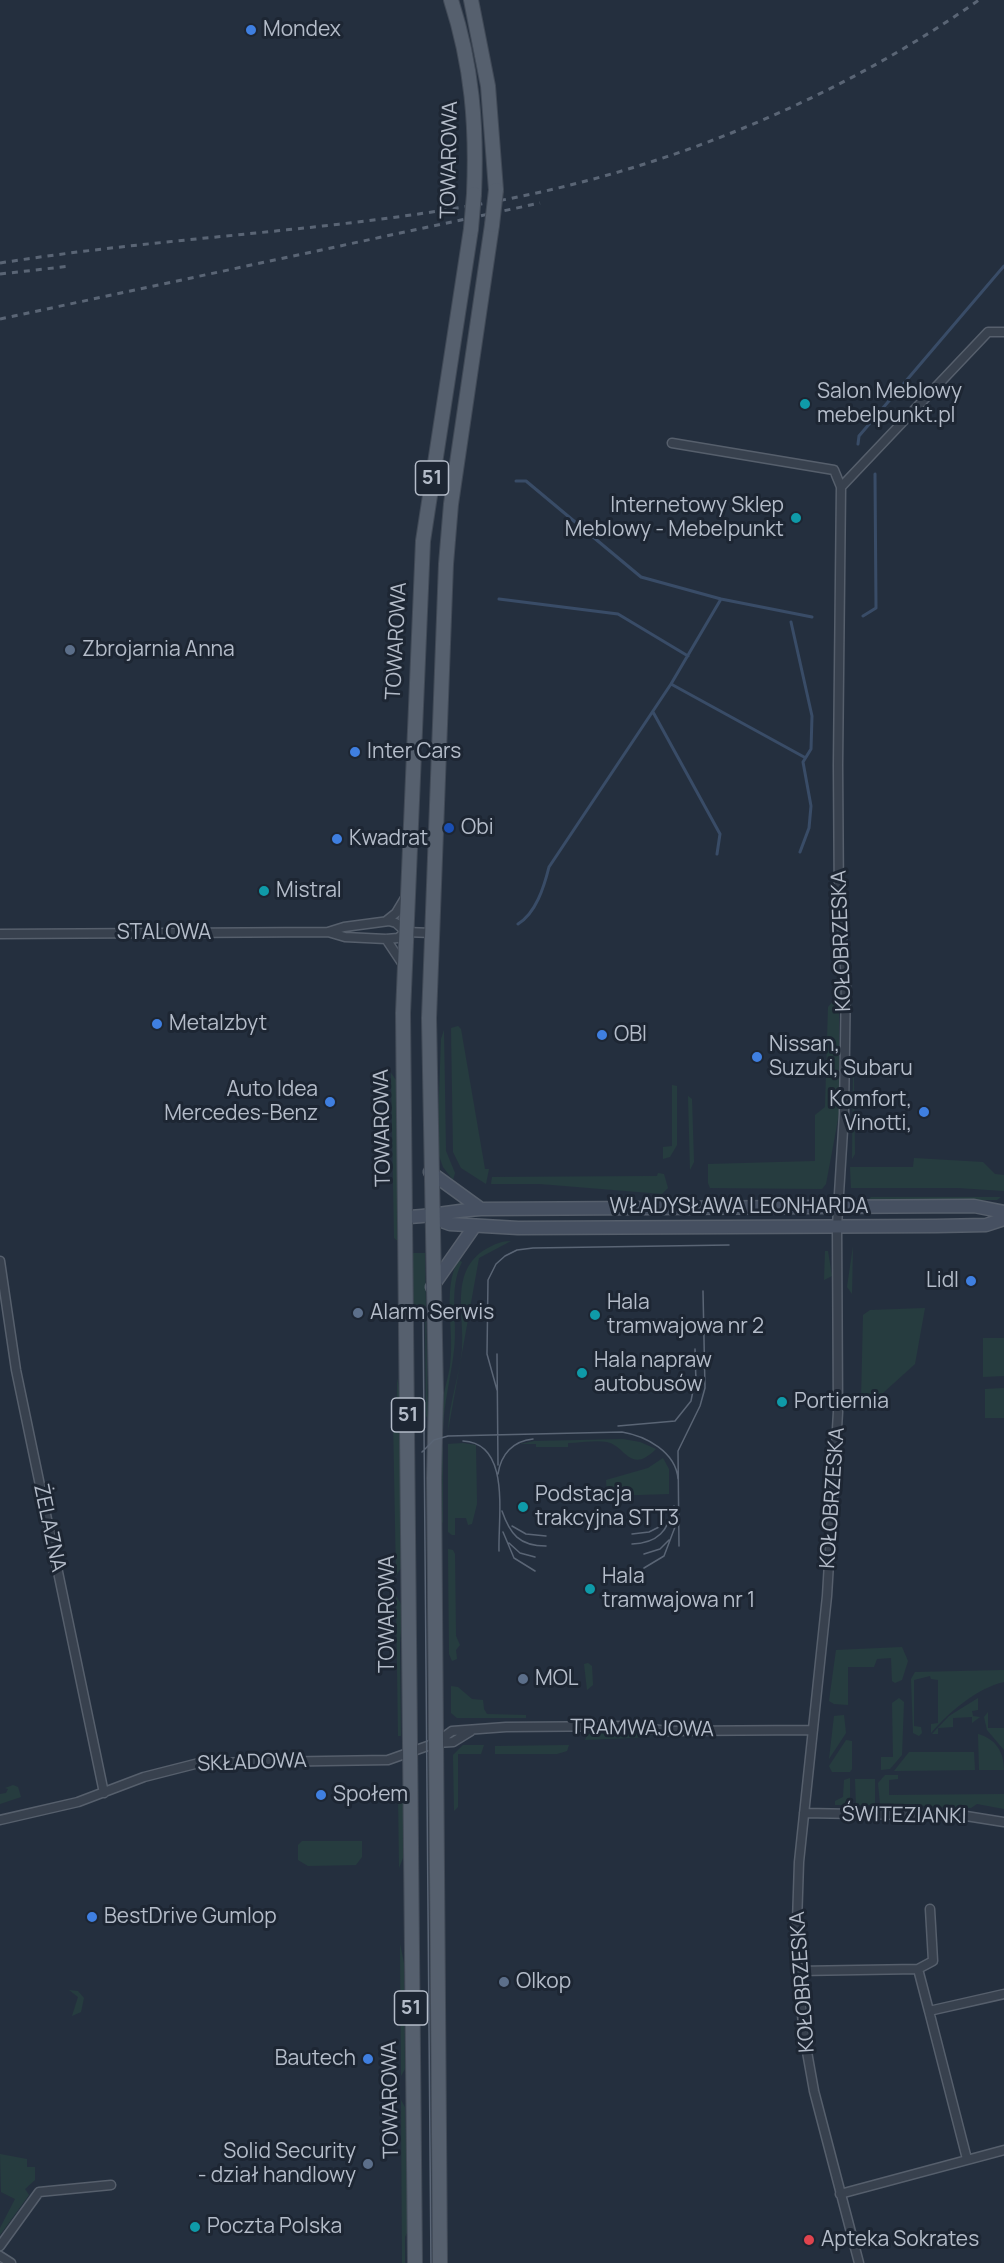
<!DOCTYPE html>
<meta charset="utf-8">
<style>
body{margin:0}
canvas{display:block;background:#242f3e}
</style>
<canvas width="1004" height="2263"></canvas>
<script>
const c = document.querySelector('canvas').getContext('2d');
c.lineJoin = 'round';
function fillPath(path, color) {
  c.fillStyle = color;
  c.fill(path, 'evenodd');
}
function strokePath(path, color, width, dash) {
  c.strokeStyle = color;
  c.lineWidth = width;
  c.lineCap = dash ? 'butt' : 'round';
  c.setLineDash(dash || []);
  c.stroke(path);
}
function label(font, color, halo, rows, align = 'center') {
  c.font = font + ' Manrope,sans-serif';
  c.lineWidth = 6;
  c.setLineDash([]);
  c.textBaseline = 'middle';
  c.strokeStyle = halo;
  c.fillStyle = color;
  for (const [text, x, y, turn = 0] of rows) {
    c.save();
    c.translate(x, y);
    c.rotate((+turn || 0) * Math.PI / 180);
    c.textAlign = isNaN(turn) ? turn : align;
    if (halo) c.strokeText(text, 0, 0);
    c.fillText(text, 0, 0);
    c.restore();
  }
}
const green = new Path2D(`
 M834 1000 839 1004V1114L826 1184 822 1189 710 1188 708 1183V1164L815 1161V1115L825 1107 828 1007Z
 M458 1026 461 1029 485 1169H489L486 1184 461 1168 453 1152 451 1028Z
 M444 1030 446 1151 455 1173 453 1180 443 1167 437 1150 441 1039Z
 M858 1064 854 1076 855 1154 852 1159 853 1068Z
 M391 1073 396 1080 399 1242 394 1238Z
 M672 1085 677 1086V1145L670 1157 663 1159V1147L672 1146Z
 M688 1096 692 1099 694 1162 690 1170Z
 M914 1158 983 1162 995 1174 1004 1175V1191L958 1188H851L850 1167H913Z
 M658 1173 664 1174 668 1188 662 1194 540 1184H491L492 1177 657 1176Z
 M871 1197H1001L997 1200H868Z
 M511 1241 479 1258 448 1431C449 1403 459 1378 462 1350 465 1314 449 1271 486 1249 495 1244 501 1241 511 1241Z
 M853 1246 852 1294 847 1287Z
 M825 1251H828L832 1276 824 1280Z
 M413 1253H425L428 1419 426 1416 425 1308H413Z
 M458 1260 462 1262C448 1290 458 1320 454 1350 451 1377 444 1402 443 1429 437 1413 447 1384 450 1366 455 1331 442 1291 458 1260Z
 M925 1308 915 1364 873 1402 861 1401 863 1315 870 1310Z
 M983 1338H1004V1376L983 1377Z
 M397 1378 401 1398 402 1566 396 1576 393 1417 397 1409Z
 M1004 1388V1418H985V1389Z
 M623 1439 640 1442 656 1449C630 1475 626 1446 607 1442 595 1440 580 1443 568 1443V1447H536V1444H520L534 1441Z
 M463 1443 476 1445 477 1504 472 1524 468 1525 466 1518H455V1535H452L448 1532V1444Z
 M443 1447V1524L440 1516V1448Z
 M663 1458 669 1469V1494L607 1496 606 1480 648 1468Z
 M448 1549 453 1550 455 1554 456 1636 460 1645 456 1650 457 1659 452 1661 449 1654Z
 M396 1595 403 1608 400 1644 401 1736H398Z
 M902 1647 908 1661 902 1680 895 1683 892 1681 891 1658 877 1659 874 1667H848V1705L834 1704 829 1701 836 1650Z
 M588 1663 592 1666 593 1685 587 1690 584 1664Z
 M1004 1670V1682C977 1688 949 1712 931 1733V1724L938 1723V1680L931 1679 930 1676 914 1680V1726L921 1727 922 1733 919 1736 913 1733 911 1679 915 1672Z
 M451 1686 458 1687 472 1699 483 1700 484 1709 487 1714 526 1715V1718H457L451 1713Z
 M899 1698 904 1702 902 1755 890 1769 881 1770V1757H893L892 1703Z
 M978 1698V1710L972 1711 973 1716 980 1717 972 1723V1717L953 1718V1727L938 1728V1734H932L949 1716Z
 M988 1712V1728H1004V1750L987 1730 984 1717Z
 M844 1715 846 1733 829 1759 834 1716Z
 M595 1732 632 1733 653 1737 585 1740 587 1735Z
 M978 1734C996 1739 1004 1752 1004 1770H979Z
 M846 1740 852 1741V1769L850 1772H832L829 1766Z
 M463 1745H484L481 1754H458V1807L454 1811 453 1755Z
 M569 1745 567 1751 557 1754H495V1746Z
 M909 1752H974L975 1770 894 1771Z
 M885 1775H898V1779L889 1780V1795L1004 1794V1809L977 1804 971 1808 880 1804 878 1783Z
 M850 1778V1805H835V1801L843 1797 844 1780Z
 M855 1779H875V1805H856Z
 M13 1785 18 1787 21 1797 0 1804V1794L6 1793 8 1789 5 1788Z
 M403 1787V1858L399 1868 398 1791Z
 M302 1841H362V1857L356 1865 308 1866 298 1860V1845Z
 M400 1944 404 1963 405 2069 401 2076Z
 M69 1990 78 1991 84 1998 81 2012 72 2016 78 1997Z
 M401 2100 405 2107 408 2231 405 2237V2263H402Z
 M0 2154 27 2159V2167H35V2180L25 2189 29 2195 0 2235V2228L15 2199 1 2192Z`);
const stream = new Path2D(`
 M858 444 859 436 1004 266
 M516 481H526L641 577 721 599
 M499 599 618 614 688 656
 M863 616 876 608 875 474
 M791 622 812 716 811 749 803 762 811 806 809 828 800 852
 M671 684 804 757
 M653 712 720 834 717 854
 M518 924C536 913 544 887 549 867L671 684 721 599 812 617`);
const street = new Path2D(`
 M672 443 834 470 841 487
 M386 921 396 913 405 898
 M328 932 345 937 386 939 398 938 406 932 432 933
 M0 934 328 932 344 927 389 921 396 923 406 932
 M386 939 402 963
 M0 1261 16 1370 104 1793
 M437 1742 452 1731 506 1727 630 1726 667 1731 813 1730
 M804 1813 966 1816 1004 1822
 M0 1820 78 1802 144 1777 199 1763 388 1760 436 1743 453 1742 471 1731
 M918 1969 929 2011
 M798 1971 918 1969 933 1961 930 1909
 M967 2159 929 2011 1004 1994
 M840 2194 1004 2150
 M0 2246 39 2192 111 2185
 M0 2256 11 2263
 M859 2263 814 2091 804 2035 796 1953 799 1862 827 1596 838 1412 837 1226 844 1114 846 976 839 910 838 765 841 487 988 332H1004`);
const secondary = new Path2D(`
 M430 1172 481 1209
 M405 1217C431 1217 455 1210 481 1209L974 1206 1004 1212
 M431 1217 450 1224 518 1228 936 1226 986 1225 1004 1219
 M432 1287 474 1227`);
const primary = new Path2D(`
 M451 0C472 65 477 126 474 194
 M471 0 488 86 496 190
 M415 2263 403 1013 423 541 471 229
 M440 2263 434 1478 436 1393 429 1018 446 564 451 504 492 225`);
const tram = new Path2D(`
 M423 1308 431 2263
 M695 1349 696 1383
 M497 1354 498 1465
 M497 1390 487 1354 488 1280 496 1264 505 1256 517 1250 533 1248 729 1245
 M618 1426 675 1421 691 1401 696 1375
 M463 1441C511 1443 498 1516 499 1551
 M422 1452 434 1440 448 1436 622 1432C646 1436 676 1452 678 1479
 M498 1474C501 1454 513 1441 533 1439
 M502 1511C510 1534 519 1546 546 1546
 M512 1526 526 1534 546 1536
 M503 1532 514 1558 535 1571
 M632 1534 649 1532 663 1525
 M509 1543 520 1553 535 1557
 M632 1544C658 1543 668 1531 674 1506
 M679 1546 678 1451 700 1406 705 1388 703 1291
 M644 1554 660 1549 669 1540
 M644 1568 664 1556 675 1527`);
const rail = new Path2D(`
 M0 263C163 237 329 232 492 202 666 170 834 101 979 0
 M0 274 71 266
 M0 319 540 203`);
const primaryBridge = new Path2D(`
 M492 225 496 190
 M471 229 474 194`);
const markers = [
 [251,30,6,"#3f7fe0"],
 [805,404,6,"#0f9aa8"],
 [796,518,6,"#0f9aa8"],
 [70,650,6,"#5c6f8a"],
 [355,752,6,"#3f7fe0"],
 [449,828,6,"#1a4fb4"],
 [337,839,6,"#3f7fe0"],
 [264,891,6,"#0f9aa8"],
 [157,1024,6,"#3f7fe0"],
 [602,1035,6,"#3f7fe0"],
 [757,1057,6,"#3f7fe0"],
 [330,1102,6,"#3f7fe0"],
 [924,1112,6,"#3f7fe0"],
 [971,1281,6,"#3f7fe0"],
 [358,1313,6,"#5c6f8a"],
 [595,1315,6,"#0f9aa8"],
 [582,1373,6,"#0f9aa8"],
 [782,1402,6,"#0f9aa8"],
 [523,1507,6,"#0f9aa8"],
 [590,1589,6,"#0f9aa8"],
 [523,1679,6,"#5c6f8a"],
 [321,1795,6,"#3f7fe0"],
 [92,1917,6,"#3f7fe0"],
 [504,1982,6,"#5c6f8a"],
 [368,2059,6,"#3f7fe0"],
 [368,2164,6,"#5c6f8a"],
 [195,2227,6,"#0f9aa8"],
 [809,2240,6,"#e0444e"]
];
const shields = [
 [432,478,33],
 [408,1415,33],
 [411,2008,33]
];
const shieldNames = [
 ["51",432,478],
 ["51",408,1415],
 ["51",411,2008]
];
const poiNames = [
 ["Mondex",263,30],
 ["Salon Meblowy",817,392],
 ["mebelpunkt.pl",817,416],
 ["Internetowy Sklep",784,506,"right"],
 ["Meblowy - Mebelpunkt",784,530,"right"],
 ["Zbrojarnia Anna",82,650],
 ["Inter Cars",367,752],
 ["Obi",461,828],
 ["Kwadrat",349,839],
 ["Mistral",276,891],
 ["Metalzbyt",169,1024],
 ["OBI",614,1035],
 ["Nissan,",769,1045],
 ["Suzuki, Subaru",769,1069],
 ["Auto Idea",318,1090,"right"],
 ["Mercedes-Benz",318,1114,"right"],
 ["Komfort,",912,1100,"right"],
 ["Vinotti,",912,1124,"right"],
 ["Lidl",959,1281,"right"],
 ["Hala",607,1303],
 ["tramwajowa nr 2",607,1327],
 ["Alarm Serwis",370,1313],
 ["Hala napraw",594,1361],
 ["autobusów",594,1385],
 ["Portiernia",794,1402],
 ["Podstacja",535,1495],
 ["trakcyjna STT3",535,1519],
 ["Hala",602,1577],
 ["tramwajowa nr 1",602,1601],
 ["MOL",535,1679],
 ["Społem",333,1795],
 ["BestDrive Gumlop",104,1917],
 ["Olkop",516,1982],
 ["Bautech",356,2059,"right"],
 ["Solid Security",356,2152,"right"],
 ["- dział handlowy",356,2176,"right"],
 ["Poczta Polska",207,2227],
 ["Apteka Sokrates",821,2240]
];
const streetNames = [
 ["TOWAROWA",450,160,-89],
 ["TOWAROWA",397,641,-87],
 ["STALOWA",164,933],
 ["KOŁOBRZESKA",842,941,-92],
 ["TOWAROWA",383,1128,-91],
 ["WŁADYSŁAWA LEONHARDA",739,1207],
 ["KOŁOBRZESKA",833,1498,-86],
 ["ŻELAZNA",49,1528,78],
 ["TOWAROWA",388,1614,-90],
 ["TRAMWAJOWA",642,1729,1],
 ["SKŁADOWA",252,1763,-2],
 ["ŚWITEZIANKI",904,1816,1],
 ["KOŁOBRZESKA",803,1982,-94],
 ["TOWAROWA",391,2100,-91]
];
fillPath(green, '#263c3f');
strokePath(stream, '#394c67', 3);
strokePath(street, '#565f6c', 11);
strokePath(secondary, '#565f6c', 15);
strokePath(primary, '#414a57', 16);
strokePath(street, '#38414e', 8);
strokePath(secondary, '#465061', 12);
strokePath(primary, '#56606e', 14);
strokePath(tram, '#5a6575', 1.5);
strokePath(rail, '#5a6575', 3, [6, 6]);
strokePath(primaryBridge, '#414a57', 16, []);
strokePath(primaryBridge, '#56606e', 14);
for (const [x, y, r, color] of markers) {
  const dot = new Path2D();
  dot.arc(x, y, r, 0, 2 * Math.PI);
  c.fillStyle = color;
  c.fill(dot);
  strokePath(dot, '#1d2633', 2);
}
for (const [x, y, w] of shields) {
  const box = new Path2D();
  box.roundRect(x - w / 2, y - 17, w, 34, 4.5);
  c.fillStyle = '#1d2633';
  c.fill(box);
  strokePath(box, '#b4bcc9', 1.5);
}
label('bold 20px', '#b4bcc9', null, shieldNames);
label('21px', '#b4bcc9', '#1d2633', poiNames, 'left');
label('21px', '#b4bcc9', '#1d2633', streetNames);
</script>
